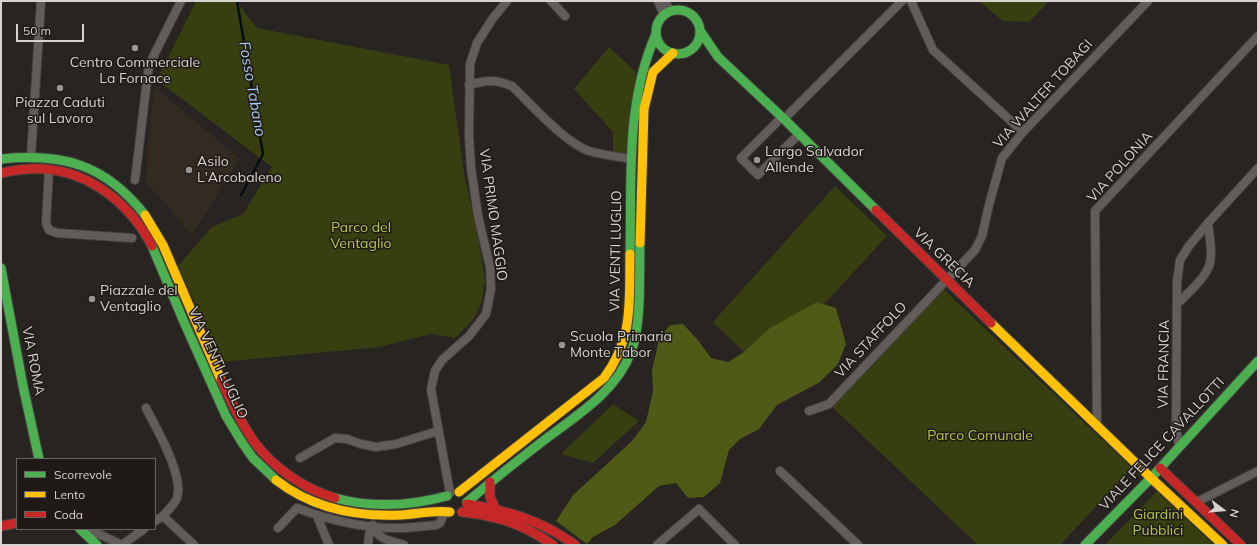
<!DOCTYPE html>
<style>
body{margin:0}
#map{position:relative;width:1259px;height:546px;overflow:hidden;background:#272421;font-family:Mulish,sans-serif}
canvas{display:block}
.frame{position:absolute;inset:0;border:2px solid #d6d2cf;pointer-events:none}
.legend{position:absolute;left:16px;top:458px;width:140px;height:72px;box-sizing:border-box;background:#201a16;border:1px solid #696460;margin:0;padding:5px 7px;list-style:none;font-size:12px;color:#d6d2cf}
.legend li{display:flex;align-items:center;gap:8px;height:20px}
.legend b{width:20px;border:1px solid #696460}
.north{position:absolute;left:1203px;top:490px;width:40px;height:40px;-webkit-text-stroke:3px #201a16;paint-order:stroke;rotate:106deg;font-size:11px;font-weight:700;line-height:16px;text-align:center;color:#d6d2cf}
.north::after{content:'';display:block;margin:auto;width:14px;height:18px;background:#d6d2cf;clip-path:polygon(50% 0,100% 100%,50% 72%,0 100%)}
.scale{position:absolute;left:16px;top:24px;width:68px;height:18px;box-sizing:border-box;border:2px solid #d6d2cf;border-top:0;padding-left:5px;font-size:12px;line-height:14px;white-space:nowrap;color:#d6d2cf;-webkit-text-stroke:3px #201a16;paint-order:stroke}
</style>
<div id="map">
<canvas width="1259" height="546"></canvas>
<div class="frame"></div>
<ul class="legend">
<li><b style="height:5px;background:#4caf50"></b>Scorrevole</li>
<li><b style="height:5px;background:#ffc107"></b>Lento</li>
<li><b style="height:5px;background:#c62828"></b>Coda</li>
</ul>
<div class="north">N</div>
<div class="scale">50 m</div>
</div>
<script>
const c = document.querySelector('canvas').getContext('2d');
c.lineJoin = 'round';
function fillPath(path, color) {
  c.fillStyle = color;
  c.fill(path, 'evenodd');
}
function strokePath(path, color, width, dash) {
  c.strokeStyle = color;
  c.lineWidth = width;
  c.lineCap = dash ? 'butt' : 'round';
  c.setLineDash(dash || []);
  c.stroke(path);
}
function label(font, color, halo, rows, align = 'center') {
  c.font = font + ' Mulish,sans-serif';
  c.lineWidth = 3;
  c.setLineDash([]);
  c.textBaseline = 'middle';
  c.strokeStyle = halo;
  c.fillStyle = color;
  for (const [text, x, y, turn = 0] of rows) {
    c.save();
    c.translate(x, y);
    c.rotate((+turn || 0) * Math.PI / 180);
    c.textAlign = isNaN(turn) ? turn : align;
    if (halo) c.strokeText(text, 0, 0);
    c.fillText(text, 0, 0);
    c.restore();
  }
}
const built = new Path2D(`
 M154 86 240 159 192 235 145 181Z`);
const green = new Path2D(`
 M196 1H237V2L257 28 449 65 464 173 479 243 485 281 481 304 473 320 455 338 431 334 379 347 222 362 178 266 212 227 243 214 272 167 157 80Z
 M979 1H1049L1029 22 1003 21Z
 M609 47 636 72 626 153 613 152V132L574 89Z
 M835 186 887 236 805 325 744 352 713 322Z
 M940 286 1132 468 1060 545H978L829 404Z
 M613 404 639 421 593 463 561 454Z
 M1157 491 1162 496 1214 545H1105Z`);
const forest = new Path2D(`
 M817 302 836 308 846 344 838 364 820 382 777 405 759 429 740 439 729 450 720 483 704 497 688 498 676 483 659 486 615 525 593 537 587 544 556 521 573 495 632 441 646 422 653 391 652 371 659 339 670 325 683 324 697 339 711 358 728 362 744 352 770 328Z`);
const stream = new Path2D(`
 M237 1 263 154 241 195`);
const street = new Path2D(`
 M551 1 565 16
 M658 1 664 15
 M665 1 670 11
 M911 1 933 50 1023 132
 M469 85C487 80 494 79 512 86 532 105 565 143 589 151 603 155 618 157 632 159
 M782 117 741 158 758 175 799 134
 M784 119 902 1
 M31 156 41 1
 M49 169 46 223 49 230 57 233 132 238
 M135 180 148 72 150 63 181 1
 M1177 304C1187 294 1207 277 1210 263 1213 251 1209 235 1208 223
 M146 408C157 430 184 475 177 498 175 504 167 511 163 516
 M809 411 829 404 975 250 982 236 989 205 1002 158 1023 132 1148 1
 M1097 424 1095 211 1258 36
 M1179 447 1176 425 1177 282 1180 260 1189 246 1208 223 1258 168
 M300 458 335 438 347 439 361 444 376 447 396 444 438 431
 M780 471 858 545
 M450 493 431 389 435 371 442 360 469 336 486 314 491 289 490 267 478 216 471 168 469 136 470 64 477 43 493 18 507 1
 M1197 502 1258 471
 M317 516 329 545
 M155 521 163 516 194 545
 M373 526C378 540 391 541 404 545
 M278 528 297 508C329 520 362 528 396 528 410 528 423 526 436 525L440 523 444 514 450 512
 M83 531 101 535 122 545 144 529
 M368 545 369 535 373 525
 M657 545 699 509 735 545`);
const fast = new Path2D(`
 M656 32a22 22 0 1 1 44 0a22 22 0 1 1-44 0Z
 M701 32 718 57 784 119 876 210
 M1 159C63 153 105 164 145 215
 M152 246 184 322 226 416 243 444 253 458 276 480
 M630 254C632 179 625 104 656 34
 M1 268 23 386 39 459
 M335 498C372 508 410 506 447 496
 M467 502C492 481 517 461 543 441 576 416 616 392 631 352 642 324 639 273 640 243
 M80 529 97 545
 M1085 545 1151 478 1258 361`);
const slow = new Path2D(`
 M145 215 163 245 221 380
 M640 243 644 109 653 72 673 53
 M991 323 1151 478 1223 545
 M276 480C312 508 356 517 401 515 418 514 433 510 450 512
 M459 492 604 378C634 338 629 301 630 254`);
const jam = new Path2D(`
 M1 173C15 170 29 168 44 169 91 172 131 205 152 246
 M876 210 991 323
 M221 380C231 401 241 424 255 443 274 468 304 489 335 498
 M1160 468 1241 545
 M490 482V497L496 510
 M467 504C508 511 541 520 575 545
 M462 512C470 513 479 514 487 516 511 520 533 531 553 545
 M1 526 17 523`);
const markers = [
 [135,48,4,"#999592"],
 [60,88,4,"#999592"],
 [757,160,4,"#999592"],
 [189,170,4,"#999592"],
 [92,299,4,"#999592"],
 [562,345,4,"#999592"]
];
const poiNames = [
 ["Centro Commerciale",135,63,"center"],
 ["La Fornace",135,79,"center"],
 ["Piazza Caduti",60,103,"center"],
 ["sul Lavoro",60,119,"center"],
 ["Largo Salvador",765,152],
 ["Allende",765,168],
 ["Asilo",197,162],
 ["L'Arcobaleno",197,178],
 ["Piazzale del",100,291],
 ["Ventaglio",100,307],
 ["Scuola Primaria",570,337],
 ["Monte Tabor",570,353]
];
const streetNames = [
 ["VIA WALTER TOBAGI",1043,94,-48],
 ["VIA POLONIA",1120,167,-48],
 ["VIA PRIMO MAGGIO",493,215,82],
 ["VIA VENTI LUGLIO",616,251,-89],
 ["VIA GRECIA",944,258,44],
 ["VIA STAFFOLO",871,340,-47],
 ["VIA ROMA",33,361,79],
 ["VIA VENTI LUGLIO",218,363,65],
 ["VIA FRANCIA",1164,364,-89],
 ["VIALE FELICE CAVALLOTTI",1162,444,-47]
];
const parkNames = [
 ["Parco del",361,228],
 ["Ventaglio",361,244],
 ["Parco Comunale",980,436],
 ["Giardini",1158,515],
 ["Pubblici",1158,531]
];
const waterNames = [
 ["Fosso Tabano",252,89,80]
];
fillPath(built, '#332a22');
fillPath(green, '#373f11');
fillPath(forest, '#4f5a16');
strokePath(stream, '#050d14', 2.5);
strokePath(street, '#43403e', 10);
strokePath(fast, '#43403e', 11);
strokePath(slow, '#43403e', 11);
strokePath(jam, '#43403e', 11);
strokePath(street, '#605d5b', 8);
strokePath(fast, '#4caf50', 9);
strokePath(slow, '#ffc107', 9);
strokePath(jam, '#c62828', 9);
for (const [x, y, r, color] of markers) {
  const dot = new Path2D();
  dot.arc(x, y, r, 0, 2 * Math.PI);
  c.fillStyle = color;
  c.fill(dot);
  strokePath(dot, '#201a16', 1.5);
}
label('14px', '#d6d2cf', '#201a16', poiNames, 'left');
label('14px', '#d6d2cf', '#201a16', streetNames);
label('14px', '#b4cb4b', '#201a16', parkNames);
label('italic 15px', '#a6ceee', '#201a16', waterNames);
</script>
